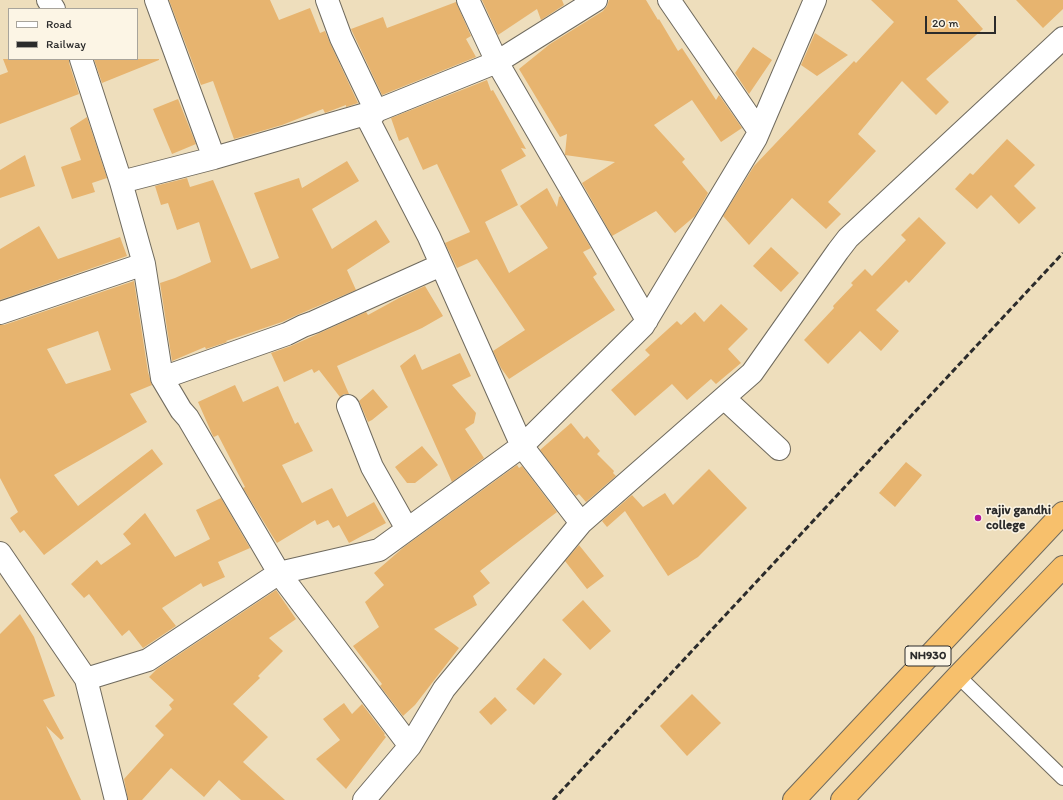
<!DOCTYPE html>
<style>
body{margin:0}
#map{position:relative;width:1063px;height:800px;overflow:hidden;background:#eedebc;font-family:Itim,sans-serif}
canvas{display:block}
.legend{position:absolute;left:8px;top:8px;width:130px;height:52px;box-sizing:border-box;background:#fcf5e5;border:1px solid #a8a49b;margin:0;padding:5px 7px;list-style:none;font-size:12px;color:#2b2b2b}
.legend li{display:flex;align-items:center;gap:8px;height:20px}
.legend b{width:20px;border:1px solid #a8a49b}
.scale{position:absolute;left:925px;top:16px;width:71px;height:18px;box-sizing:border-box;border:2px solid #2b2b2b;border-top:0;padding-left:5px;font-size:12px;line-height:14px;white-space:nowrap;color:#2b2b2b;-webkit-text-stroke:3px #fcf5e5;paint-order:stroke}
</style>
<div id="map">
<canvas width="1063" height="800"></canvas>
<ul class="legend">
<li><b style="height:5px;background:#fff"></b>Road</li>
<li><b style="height:5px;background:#2b2b2b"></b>Railway</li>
</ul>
<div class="scale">20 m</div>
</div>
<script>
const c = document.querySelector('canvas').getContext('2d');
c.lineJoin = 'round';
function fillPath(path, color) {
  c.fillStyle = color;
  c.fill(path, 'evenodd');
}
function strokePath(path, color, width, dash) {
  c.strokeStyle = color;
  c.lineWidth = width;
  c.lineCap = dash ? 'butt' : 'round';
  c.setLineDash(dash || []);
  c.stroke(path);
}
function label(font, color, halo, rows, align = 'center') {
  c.font = font + ' Itim,sans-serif';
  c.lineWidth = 3;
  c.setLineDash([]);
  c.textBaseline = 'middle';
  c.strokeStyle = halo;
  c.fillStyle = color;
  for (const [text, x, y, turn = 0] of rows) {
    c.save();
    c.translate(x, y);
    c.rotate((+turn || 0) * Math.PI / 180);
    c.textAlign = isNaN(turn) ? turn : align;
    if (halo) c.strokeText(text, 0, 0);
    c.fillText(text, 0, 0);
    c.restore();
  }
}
const building = new Path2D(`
 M169 0H270L279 20 310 8 320 33 325 31 330 43 358 103 346 107V105L325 113 323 109 282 125 234 139 213 81 201 85Z
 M482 0H562L564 5 541 20 537 9 498 35Z
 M609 0H646L658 20 659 19 678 51 682 48 716 100 719 95 742 128 721 142 692 100 654 125 685 159 682 162 708 193 695 216 675 233 656 211 612 236 582 183 615 162 565 155V154L567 134 560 137 519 69 550 44 603 11 607 6Z
 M871 0H957L983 29 926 79 949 102 936 115 902 81 858 134 876 151 828 202 841 214 826 229 792 198 749 245 723 216 754 166 854 61 856 63 894 22Z
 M1016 0H1063V9L1043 28Z
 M456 2 471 36 466 39 476 57 382 95 351 29 383 17 387 28Z
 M815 33 848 55 817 76 801 65Z
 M753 47 772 60 749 94 735 73Z
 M3 59H69V63L79 94 0 124V75L8 72Z
 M94 59H159V60L102 83Z
 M487 80 491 91 493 90 526 149 521 148 526 156 501 170 518 205 485 222 509 273 548 248 520 206 547 188 557 207 559 197 561 196 591 248 583 252 597 274 593 277 615 310 509 379 501 368 493 351 525 330 477 259 457 268 445 243 470 232 437 164 423 170 408 137 399 141 391 118Z
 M178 99 196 144 172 154 153 109Z
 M87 117 107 178 92 183 95 192 72 199 61 167 81 160 70 128Z
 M1007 139 1035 165 1014 186 1036 208 1019 224 991 195 977 209 955 189 970 173 973 175Z
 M25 155 35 186 0 198V170Z
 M347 161 359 181 312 209 332 249 376 220 390 242 347 270 356 290 297 315 282 322 226 341 227 342 206 349 205 347 172 361 160 283 175 278 211 262 199 222 177 230 168 203 161 205 155 186 187 178 190 187 213 180 251 269 279 258 254 193 299 178 302 188Z
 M919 217 946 243 909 283 906 280 876 310 899 331 881 351 860 331 828 364 804 340 834 308 833 306 853 285 851 283 865 269 872 276 906 240 901 235Z
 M39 226 58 259 120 237 127 256 0 300V249Z
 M771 247 799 273 781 292 753 266Z
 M134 281 148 372 152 385 130 394 147 422 54 475 78 506 152 449 163 464 44 555 24 530 20 533 10 518 18 512 0 478V325H4ZM98 331 111 370 66 384 47 349Z
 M425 286 443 316 422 328 337 366 349 394H344L340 397 319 370 314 373 312 369 284 382 271 353 291 346 366 312 368 315 399 298Z
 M721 304 748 329 728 349 741 363 716 384 711 379 687 400 672 384 635 416 611 390 650 355 645 350 677 321 681 325 695 312 704 322Z
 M460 353 471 376 452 385 476 413 474 423 465 429 484 458 452 482 400 366 415 354 422 370Z
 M235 385 243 402 278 386 295 424 298 422 313 451 282 465 302 503 332 488 347 517 374 502 386 523 349 543 339 525 333 528 328 520 317 525 315 520 277 543 273 537 243 488 245 487 218 435 214 437 213 436 198 402Z
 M373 389 388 407 372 420 368 422 359 401Z
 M571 423 584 439 587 436 600 451 597 454 614 471 613 473 616 476 586 502 579 494 576 496 540 450Z
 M422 446 438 465 415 483H407L395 467Z
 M906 462 922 475 895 507 879 493Z
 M517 465 519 468 522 466 557 512 480 571 490 583 473 596 477 605 434 629 459 648 415 705 403 716 380 686 382 684 353 646 379 627 365 602 384 585 374 573 404 547Z
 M709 469 747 508 698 557 668 576 625 511 607 527 602 521 632 495 643 507 665 493 673 505Z
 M221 498 250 548 218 562 225 577 203 587 201 583 162 608 176 626 143 648 129 630 122 636 89 594 84 598 71 584 97 560 101 565 131 544 123 534 145 513 175 557 210 539 196 510Z
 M579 545 604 576 587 589 565 561Z
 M276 590 296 619 269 638 283 651 258 676 260 678 233 704 268 737 243 762 285 800H241L219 780 204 797 171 768 142 800H128L124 779 164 735 155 726 172 709 169 705 174 700 149 677 157 669Z
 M583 600 611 631 590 650 562 620Z
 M20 614 34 637 55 696 43 700 64 738 61 740 46 726 81 800H0V634Z
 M544 658 562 674 534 705 516 689Z
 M692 694 721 723 687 756 660 726Z
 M495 697 507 710 491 725 479 712Z
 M344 703 352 714 362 704 385 734 384 735 386 737 346 789 316 759 340 740 323 719Z`);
const service = new Path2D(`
 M958 676 1063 778`);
const minor = new Path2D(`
 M48 0 54 9
 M156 0 214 158
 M327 0 341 38 376 111 369 121 429 237 522 446 581 523 444 689 410 746 364 800
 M468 0 497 62 647 320
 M669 0 759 131
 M81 59 121 182 144 264 162 378 181 410 188 418 279 573 410 746
 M121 182 214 158 376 111 497 62 596 0
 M0 313 144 264
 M162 378 287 334 303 326 314 322 441 265
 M724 398 779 449
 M348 406 372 467 407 529
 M581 523 752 373 838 251 848 238 1063 38
 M0 553 86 679 116 800
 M86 679 148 660 279 573 379 550 522 446 643 326 756 138 815 0`);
const trunk = new Path2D(`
 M794 800 1063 513
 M842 800 958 676 1063 567`);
const rail = new Path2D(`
 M553 800 1063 253`);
const markers = [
 [978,518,4,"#b5179e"]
];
const shields = [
 [928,656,46]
];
const shieldNames = [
 ["NH930",928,656]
];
const poiNames = [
 ["rajiv gandhi",986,511],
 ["college",986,526]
];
fillPath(building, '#e7b46f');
strokePath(service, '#6f6a5e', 16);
strokePath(minor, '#6f6a5e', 24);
strokePath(trunk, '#6f6a5e', 24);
strokePath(service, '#fff', 14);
strokePath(minor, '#fff', 22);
strokePath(trunk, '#f7c06c', 22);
strokePath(rail, '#2b2b2b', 3, [6, 3]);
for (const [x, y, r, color] of markers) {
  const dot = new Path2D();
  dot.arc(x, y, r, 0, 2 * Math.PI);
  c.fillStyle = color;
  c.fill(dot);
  strokePath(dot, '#fcf5e5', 1.5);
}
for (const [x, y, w] of shields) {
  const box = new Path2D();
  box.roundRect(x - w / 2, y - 10, w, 20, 3);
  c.fillStyle = '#fcf5e5';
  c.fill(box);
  strokePath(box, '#2b2b2b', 1);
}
label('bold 12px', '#2b2b2b', null, shieldNames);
label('bold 13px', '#2b2b2b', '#fcf5e5', poiNames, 'left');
</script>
